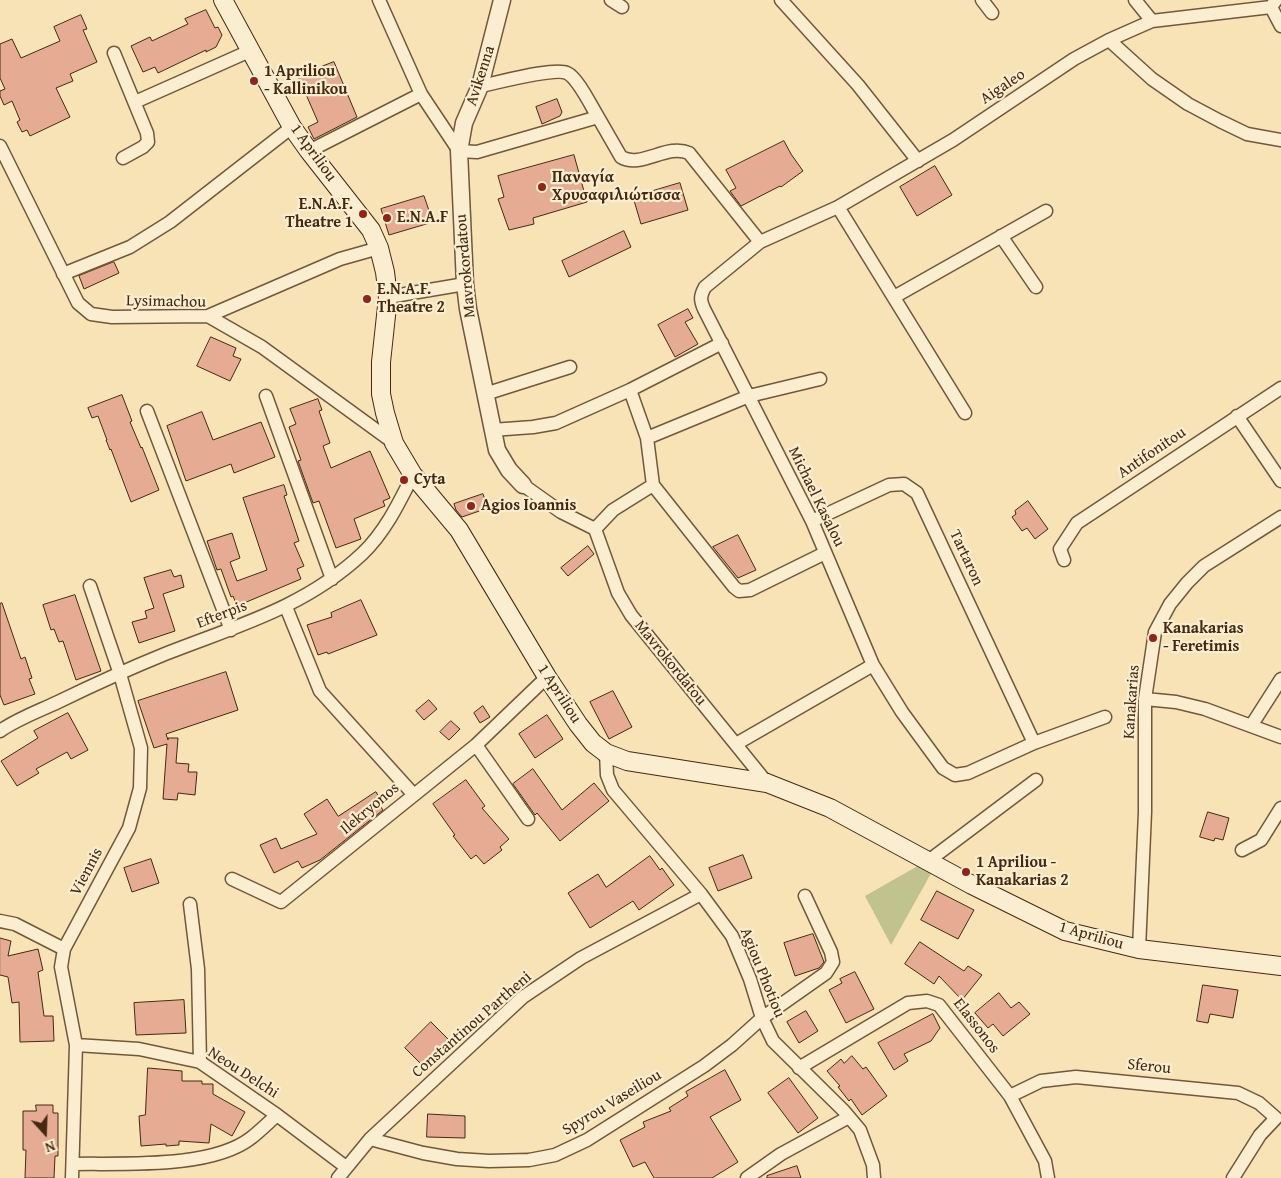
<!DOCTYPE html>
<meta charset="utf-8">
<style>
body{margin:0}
#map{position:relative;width:1281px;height:1178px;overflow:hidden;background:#f8e3b7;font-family:"Gentium Book Plus",serif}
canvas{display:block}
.north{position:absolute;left:20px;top:1108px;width:50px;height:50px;-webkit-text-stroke:4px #faedd0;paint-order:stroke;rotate:160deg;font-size:14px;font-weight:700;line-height:20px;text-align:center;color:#462811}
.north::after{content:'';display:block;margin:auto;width:18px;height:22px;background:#462811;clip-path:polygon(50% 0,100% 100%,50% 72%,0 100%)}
</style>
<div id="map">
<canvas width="1281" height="1178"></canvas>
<div class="north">N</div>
</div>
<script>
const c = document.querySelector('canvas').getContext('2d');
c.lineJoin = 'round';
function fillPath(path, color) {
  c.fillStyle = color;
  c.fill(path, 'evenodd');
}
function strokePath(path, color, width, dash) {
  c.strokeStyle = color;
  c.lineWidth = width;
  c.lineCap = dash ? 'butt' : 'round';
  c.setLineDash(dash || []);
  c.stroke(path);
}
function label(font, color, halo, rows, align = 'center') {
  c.font = font + ' "Gentium Book Plus",serif';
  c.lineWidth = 4.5;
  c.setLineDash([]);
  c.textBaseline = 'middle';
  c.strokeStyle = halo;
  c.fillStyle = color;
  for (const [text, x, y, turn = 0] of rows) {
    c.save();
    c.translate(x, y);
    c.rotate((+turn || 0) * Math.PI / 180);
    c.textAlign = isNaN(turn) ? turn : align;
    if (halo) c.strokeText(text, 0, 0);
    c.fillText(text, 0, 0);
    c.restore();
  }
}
const green = new Path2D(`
 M923 863 933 870 891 945 865 896Z`);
const building = new Path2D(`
 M206 10 215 28 218 27 222 35 216 47 206 52V50L158 73 155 67 143 72 131 46 150 37 152 41 188 24 185 19Z
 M81 15 87 29 83 30 97 62 70 74 73 81 56 88 70 117 30 136 27 130 22 132 17 122 20 120 12 101 4 105 0 96V91L5 89 0 78V44L12 39 21 58 60 41 54 27Z
 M334 62 357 117 314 139 308 127 318 122 298 76Z
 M557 99 562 112 560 116 542 124 536 107Z
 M784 141 791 154 803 171 781 187 780 186 741 206 730 191 736 188 726 170Z
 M574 155 587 202 533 218 534 224 509 230 498 199 504 197 498 176Z
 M935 166 952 195 917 216 900 187Z
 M680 183 688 210 641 224 633 197Z
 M424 196 433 222 389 235 381 209Z
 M624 231 631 247 569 277 562 261Z
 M114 262 119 273 84 289 79 276Z
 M688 309 693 318 685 322 698 344 675 357 658 325Z
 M211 337 236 348 233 356 241 359 230 381 197 366Z
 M122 395 132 421 130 422 141 448 142 447 159 490 131 502 111 449 110 450 106 440H107L98 416 92 418 88 408Z
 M318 399 322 410 319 411 330 443 323 446 331 468 370 451 390 498 383 501 385 506 354 519 361 539 336 548 319 501 313 503 298 461 301 460 289 427 296 424 290 409Z
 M202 412 213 440 261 422 275 457 234 473 231 464 186 481 167 426Z
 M284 485 287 495 284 496 299 541 294 543 304 566 297 569 301 579 237 606 233 596 231 597 221 569 217 570 207 541 232 533 240 558 230 562 237 581 267 570 243 498Z
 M483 494 488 508 462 517 456 510 454 504Z
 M1028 501 1048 529 1035 539 1027 528 1022 531 1012 517 1016 514 1015 511Z
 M738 535 756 570 738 578 713 547Z
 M588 546 594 554 568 576 561 568Z
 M171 570 174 577 181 575 184 587 163 594 175 631 139 643 132 622 147 618 145 611 154 608 144 578Z
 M75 595 101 671 76 680 63 641 59 642 54 629 51 630 43 605Z
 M361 600 377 635 328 654 327 652 318 655 307 625 332 617 331 613Z
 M2 603 21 659 25 657 32 678 29 679 35 694 4 705 0 695V604Z
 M226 672 238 710 166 734 168 740V738H178L176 763 189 764 188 772H197L195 795 178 793 177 800 163 799 167 744 154 748 138 701Z
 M613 691 632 727 609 739 590 702Z
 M429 700 437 709 424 720 416 711Z
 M483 706 490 717 480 723 474 713Z
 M68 713 88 750 71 759 67 752 36 769 39 773 17 786 1 761 38 738 34 731Z
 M547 715 563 739 535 758 519 734Z
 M451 721 460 729 449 740 440 732Z
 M533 769 562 810 594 783 609 801 560 841 537 813 535 815 513 784Z
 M466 780 485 806 482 808 509 839 500 847 502 850 484 864 476 855 471 859 453 836 455 835 433 804Z
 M376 792 382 802 379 804 383 810 320 860 302 868 298 861 274 873 260 845 276 838 281 849 317 834 304 814 327 799 338 816Z
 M1208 812 1229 818 1223 840 1215 838 1214 841 1200 837Z
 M743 855 752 878 718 891 709 868Z
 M650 856 660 870 662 868 674 885 639 910 633 901 590 928 568 893 598 874 606 887Z
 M151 859 159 883 132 892 124 868Z
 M937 891 974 910 958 939 921 920Z
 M813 934 824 962 819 968 795 976 784 943Z
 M0 938 11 941 8 956 38 949 43 970 38 972 44 1016H53L54 1041 20 1042 19 1002 12 1003 8 977 0 975Z
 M920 942 964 971 968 966 982 975 962 1000 939 976 934 984 905 964Z
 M855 972 874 1009 846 1023 829 990 842 983 840 979Z
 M1203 985 1238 990 1233 1018 1210 1014 1208 1023 1197 1021Z
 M999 993 1011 1008 1019 1002 1030 1014 1003 1036 993 1024 988 1028 975 1013Z
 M184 1000 186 1033 136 1035 134 1003Z
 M806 1011 818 1031 799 1043 787 1022Z
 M933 1014 940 1028 931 1041 904 1054 908 1061 894 1070 878 1043Z
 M431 1022 455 1046 446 1054 442 1050 424 1067 405 1048Z
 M852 1056 863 1069 866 1067 887 1096 862 1115 851 1099 849 1101 838 1087 840 1086 827 1071 841 1059 844 1063Z
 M148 1068 182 1071V1081H202V1084H213V1094L245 1112 232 1136 211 1124 209 1143 179 1141V1145L166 1146V1144L141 1146 139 1116 145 1115Z
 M725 1070 741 1100 710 1117 738 1162 712 1178H654L645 1162 633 1167 620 1140 645 1127 643 1122 671 1111 669 1108 688 1096 686 1092Z
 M789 1078 818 1118 798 1133 768 1093Z
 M36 1105H53V1113H58V1156H55L54 1178H25L26 1150H23V1111H36Z
 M428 1114 465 1116V1138L427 1137Z
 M797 1166 801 1178H767V1176Z`);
const minor = new Path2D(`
 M379 0 421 94 459 151 477 152 598 117 621 157C641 169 667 143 689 153L760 242
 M611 0 622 7
 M781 0 858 85 918 161
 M982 0 992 13
 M1135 0 1152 21
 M1271 7 1281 26
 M1109 40 1152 79 1188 104 1220 121 1247 134 1281 140
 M114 53 147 133 148 142 143 147 123 158
 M480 86C497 83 554 67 567 73 578 78 591 106 598 117
 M135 102 252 50
 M0 146 78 303 91 314 112 317 208 316 262 347 394 443
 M309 151 421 94
 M838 207 965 413
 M1001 236 1036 287
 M63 274 130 247 170 222 292 127
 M388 297 465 284
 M894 297 1046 211
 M208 316 340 259 379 248
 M630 390 647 438 653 485 734 587 739 591 750 590 825 553
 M485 394 570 367
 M266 396 332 579
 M147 411 231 630
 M1237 416 1281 481
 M492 430 533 427 556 423 630 390 722 343
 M647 438 749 396 820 379
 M523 485 561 512 595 529 618 593 631 615 767 783
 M812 521 889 485 904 484 917 493 1034 743
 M595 529 613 510 653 485
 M1064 560 1060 549 1077 523 1281 388
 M1145 699 1176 702 1205 709 1281 737
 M1105 717 1034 743 968 773 955 775 943 768 902 712 873 665 812 521 704 309C700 300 700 296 705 287L760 242 838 207 953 140 1074 59 1109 40 1152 21 1271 7 1276 0
 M1251 726 1281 679
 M0 731C17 719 39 711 58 702 93 685 128 669 165 654 236 626 304 608 362 554 385 532 399 503 413 475
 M736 744 873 665
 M606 753 607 775 613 790 701 894 732 936 750 979 762 1018 773 1041 844 1111 860 1130 873 1165 874 1178
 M414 795 476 745
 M528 819 476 745 547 677
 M1242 850 1261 840 1281 808
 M927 862 1036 780
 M232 879 281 902 414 795 320 691 286 607
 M190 904 198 969 200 1062
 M0 921 15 924 64 949
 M1139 949 1145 812V699L1155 632 1170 604 1187 583 1204 566 1281 517
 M76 1045 139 1049 200 1062 277 1115 346 1167
 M799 1068 908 1003 927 1001 939 1005 1010 1096 1045 1161 1048 1178
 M1010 1096 1041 1081 1076 1077 1238 1093 1259 1103 1276 1118
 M370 1139 423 1153 457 1159 489 1161 529 1160 555 1155 587 1140 704 1066 732 1045 762 1018 826 973 833 962 831 952 805 896
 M73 1164C123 1163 211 1169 251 1138 260 1131 268 1123 277 1115
 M72 1178 76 1045 61 967 64 949 129 828 140 788 141 748 120 674 90 586
 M338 1178 370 1139 523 997 581 958 701 894
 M747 1178 781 1154 849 1117
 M1233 1178 1260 1135 1276 1118`);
const tertiary = new Path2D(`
 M502 0 480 86 464 123 459 151 465 284 468 309 497 450 509 470 523 485`);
const secondary = new Path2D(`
 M223 0 292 127 309 151 371 230 379 248 385 272 388 297 381 362V394L385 413 394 443 413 475 459 530 547 677 578 724 593 743 606 753 627 761 767 783 830 808 972 885 1065 931 1139 949 1281 966`);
const markers = [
 [254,81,5,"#8f2418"],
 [542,187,5,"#8f2418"],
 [363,214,5,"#8f2418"],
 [387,218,5,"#8f2418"],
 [367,299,5,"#8f2418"],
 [404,480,5,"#8f2418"],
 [471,506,5,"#8f2418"],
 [1153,638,5,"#8f2418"],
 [966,872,5,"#8f2418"]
];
const poiNames = [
 ["1 Apriliou",264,72],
 ["- Kallinikou",264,90],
 ["Παναγία",552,178],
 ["Χρυσαφιλιώτισσα",552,196],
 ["E.N.A.F.",353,205,"right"],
 ["Theatre 1",353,223,"right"],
 ["E.N.A.F",397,218],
 ["E.N.A.F.",377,290],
 ["Theatre 2",377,308],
 ["Cyta",414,480],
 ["Agios Ioannis",481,506],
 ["Kanakarias",1163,629],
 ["- Feretimis",1163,647],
 ["1 Apriliou -",976,863],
 ["Kanakarias 2",976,881]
];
const streetNames = [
 ["Avikenna",481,76,-72],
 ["Aigaleo",1003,87,-34],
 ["1 Apriliou",313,153,54],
 ["Mavrokordatou",466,266,-95],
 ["Lysimachou",166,302,1],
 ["Antifonitou",1152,453,-34],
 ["Michael Kasalou",816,497,64],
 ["Tartaron",966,558,65],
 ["Efterpis",222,615,-21],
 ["Mavrokordatou",670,663,51],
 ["1 Apriliou",559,694,57],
 ["Kanakarias",1132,702,-86],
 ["Ilekryonos",370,809,-40],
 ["Viennis",87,872,-62],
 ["1 Apriliou",1091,936,16],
 ["Agiou Photiou",762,973,68],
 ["Constantinou Partheni",472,1025,-41],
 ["Elassonos",976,1026,52],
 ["Sferou",1149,1067,6],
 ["Neou Delchi",243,1073,33],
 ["Spyrou Vaseiliou",612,1103,-31]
];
fillPath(green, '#c0c38d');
fillPath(building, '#e5ab93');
strokePath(building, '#462811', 1);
strokePath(minor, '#72573a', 15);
strokePath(tertiary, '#72573a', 19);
strokePath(secondary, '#462811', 20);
strokePath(minor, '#faedd0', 12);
strokePath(tertiary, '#faedd0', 16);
strokePath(secondary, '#faedd0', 18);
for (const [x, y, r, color] of markers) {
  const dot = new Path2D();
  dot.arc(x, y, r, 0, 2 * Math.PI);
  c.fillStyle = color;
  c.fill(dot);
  strokePath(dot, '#faedd0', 2);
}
label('bold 16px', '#462811', '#faedd0', poiNames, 'left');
label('16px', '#462811', '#faedd0', streetNames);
</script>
